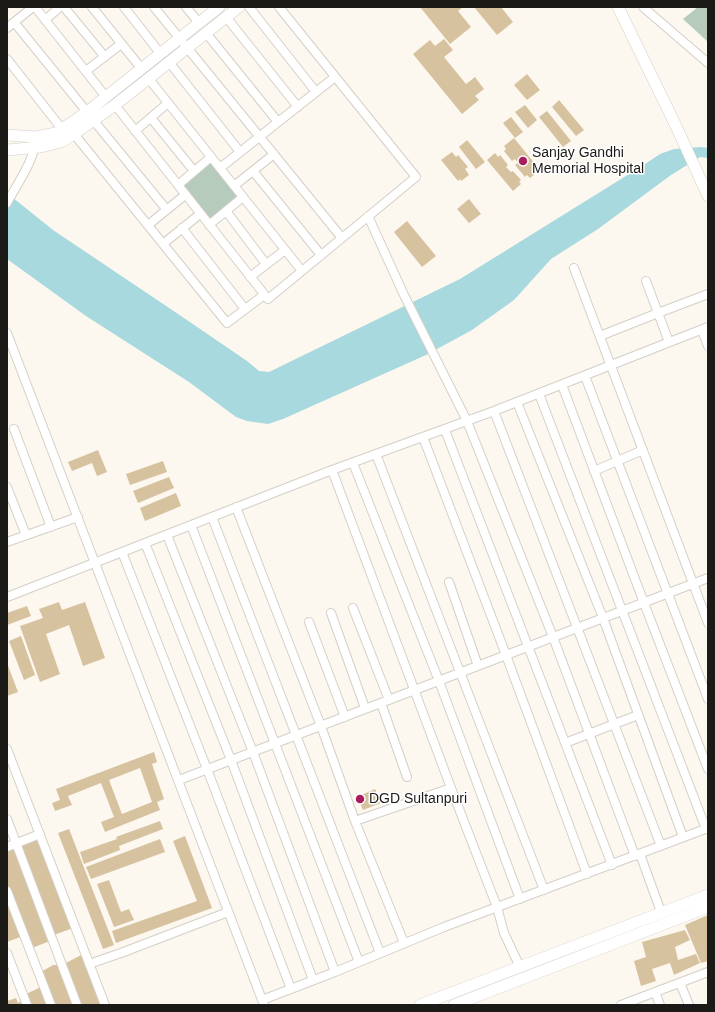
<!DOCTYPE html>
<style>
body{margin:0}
#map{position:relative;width:715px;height:1012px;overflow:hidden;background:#fcf7ef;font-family:Arial,sans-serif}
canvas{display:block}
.frame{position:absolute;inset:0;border:8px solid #1c1a17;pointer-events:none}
</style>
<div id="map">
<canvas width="715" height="1012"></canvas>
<div class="frame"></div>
</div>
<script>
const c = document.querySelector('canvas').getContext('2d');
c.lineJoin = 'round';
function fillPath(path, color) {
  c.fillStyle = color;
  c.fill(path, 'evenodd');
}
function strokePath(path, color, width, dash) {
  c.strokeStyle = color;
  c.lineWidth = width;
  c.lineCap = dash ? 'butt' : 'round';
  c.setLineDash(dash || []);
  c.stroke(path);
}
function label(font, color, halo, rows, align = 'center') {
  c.font = font + ' Arial,sans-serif';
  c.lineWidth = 3;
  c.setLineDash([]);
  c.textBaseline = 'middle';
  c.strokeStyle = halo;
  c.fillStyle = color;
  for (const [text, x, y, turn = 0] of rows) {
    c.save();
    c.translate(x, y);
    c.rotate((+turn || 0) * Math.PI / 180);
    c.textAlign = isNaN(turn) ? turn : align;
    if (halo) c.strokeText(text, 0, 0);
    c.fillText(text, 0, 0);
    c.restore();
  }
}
const green = new Path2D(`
 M698 7H708V42L683 19Z
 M211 160 241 198 210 222 181 185Z`);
const water = new Path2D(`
 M701 147 708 148V158L700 157 671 175 598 229 551 259 514 300 472 330 426 355 283 419 268 424 247 421 236 417 189 382 86 316 7 259V193L53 230 184 318 247 361 259 371 269 372 460 279 642 166 660 154 674 149Z`);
const building = new Path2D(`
 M420 7H463L458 11 471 27 450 44Z
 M474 7H501L513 22 497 35Z
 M444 39 453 50 444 57 466 84 475 77 484 89 475 96 479 100 462 114 413 54 430 40 435 46Z
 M527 74 540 90 527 100 514 85Z
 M559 100 584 130 576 136 552 107Z
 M525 105 537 120 528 128 515 112Z
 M547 111 571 141 563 147 539 117Z
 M511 117 523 132 515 138 503 123Z
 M514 138 540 170 530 178 527 175 525 177 515 165 518 163 515 159 512 161 504 151 506 149 504 146Z
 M467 140 485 162 476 169 459 147Z
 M452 152 456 157 458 155 468 167 465 169 469 175 461 181 460 179 458 181 441 160Z
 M495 153 498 157 500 155 508 165 506 167 511 172 513 171 521 180 519 182 521 184 513 191 487 160Z
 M469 199 481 214 469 223 457 209Z
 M407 221 436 256 422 267 394 232Z
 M98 450 107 472 97 476 92 463 72 471 68 462Z
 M163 461 167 472 130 485 126 474Z
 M169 477 174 488 138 503 133 491Z
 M176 493 181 506 145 521 140 508Z
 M59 602 62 610 85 602 105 658 83 666 69 625 46 634 60 674 40 682 20 626 43 618 39 609Z
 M27 606 31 616 7 625V613Z
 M21 636 35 675 24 680 9 641Z
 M7 663 18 692 7 696Z
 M154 752 157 762 152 764 164 799 157 802 160 810 105 832 101 822 114 817 101 783 68 796 72 805 55 811 52 803 60 800 56 789ZM140 768 152 802 122 814 109 780Z
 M375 789 381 803 363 810 357 797Z
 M160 821 163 829 119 846 120 850 84 864 80 852 117 839 116 837Z
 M69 829 114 945 103 949 58 833Z
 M185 836 212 908 116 943 112 931 197 901 173 841Z
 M39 837 73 928 54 935 20 845Z
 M160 839 165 852 91 879 86 867Z
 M15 846 50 941 32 948 7 884V849Z
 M109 880 121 912 129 909 134 920 114 927 97 884Z
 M7 895 23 936 7 942Z
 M708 915V961L701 963 685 925Z
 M685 930 690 940 675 947 678 960 696 954 700 963 674 975 670 963 652 969 656 981 641 986 634 961 646 957 642 942Z
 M85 953 104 1005H82L66 963Z
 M53 965H59L75 1005H54L41 972Z
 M43 986 50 1005H28L24 995Z
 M16 998 18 1003 23 1000 25 1005H7V1001Z`);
const street = new Path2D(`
 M35 7 106 97
 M64 7 105 57
 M92 7 141 68
 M124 7 160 53
 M154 7 342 238
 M186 7 199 23
 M249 7 316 92
 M643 7 708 63
 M226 17 298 107
 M45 20 60 7
 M14 22 87 112
 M7 28 33 7
 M206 33 278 122
 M7 59 62 129
 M169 62 240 152
 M86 71 121 44
 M149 79 302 271
 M115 105 268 299 416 177 279 7
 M151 118 194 171
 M94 121 167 210
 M135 131 168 103
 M74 134 227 323 264 295
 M220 168 335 77
 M253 171 321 255
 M178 185 211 157
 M234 186 274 154
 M7 203C15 188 34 160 35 143
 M226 211 266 264
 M368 216 404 295 467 421 553 637 635 856
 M148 225 185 195
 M209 225 243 197
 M182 228 245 309
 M163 244 200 214
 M574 268 708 623
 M250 277 285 250
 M646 281 669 342
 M702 330 708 346
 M7 333 264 1005
 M600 336 658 313 708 294
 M585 376 708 699
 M562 385 644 603 708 769
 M539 394 706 829
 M517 402 603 618 683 837
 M494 411 661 846
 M14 429 51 527
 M445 430 612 865
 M423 437 506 655 587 874
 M376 454 544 890
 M353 463 439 681 520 899
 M332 470 451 788 497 907 504 933 520 967
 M594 471 643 450
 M7 487 26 535
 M236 507 321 726 355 821 404 943
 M212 517 380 953
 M191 525 359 962
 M167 535 253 752 335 972
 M7 542 78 517
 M145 543 231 760 313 980
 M122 552 207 769 291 989
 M449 582 478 666
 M7 597 332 470 494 411 708 327
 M353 608 389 700
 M331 613 365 708
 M309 622 345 717
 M381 703 407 777
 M565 743 638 715
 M7 749 105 1005
 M179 780 708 578
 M7 819 77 1005
 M355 821 451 788
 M7 847 40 834
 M640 854 661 912
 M7 891 51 1005
 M7 953 27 1005
 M89 964 121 953 228 912
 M680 983 689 1005
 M655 992 660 1005
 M262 1000 335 972 444 927 708 828
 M621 1005 708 972`);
const secondary = new Path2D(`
 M618 7 676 126 708 196
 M7 135 35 137 56 133 87 112 219 7
 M7 150 41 147 61 142 74 134 115 105 239 7
 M420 1005 708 895
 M454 1005 708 907`);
const markers = [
 [523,161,5,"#aa1d5d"],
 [360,799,5,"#aa1d5d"]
];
const poiNames = [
 ["Sanjay Gandhi",532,153],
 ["Memorial Hospital",532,169],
 ["DGD Sultanpuri",369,799]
];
fillPath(green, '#b6cbbb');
fillPath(water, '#a7d9de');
fillPath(building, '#d7c29f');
strokePath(street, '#d4cfc8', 10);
strokePath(secondary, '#d4cfc8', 12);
strokePath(street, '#fff', 8);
strokePath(secondary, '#fff', 11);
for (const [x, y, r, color] of markers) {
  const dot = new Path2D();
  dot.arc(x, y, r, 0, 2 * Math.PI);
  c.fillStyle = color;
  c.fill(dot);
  strokePath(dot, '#fff', 1.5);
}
label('14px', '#1c1a17', '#fff', poiNames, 'left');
</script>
